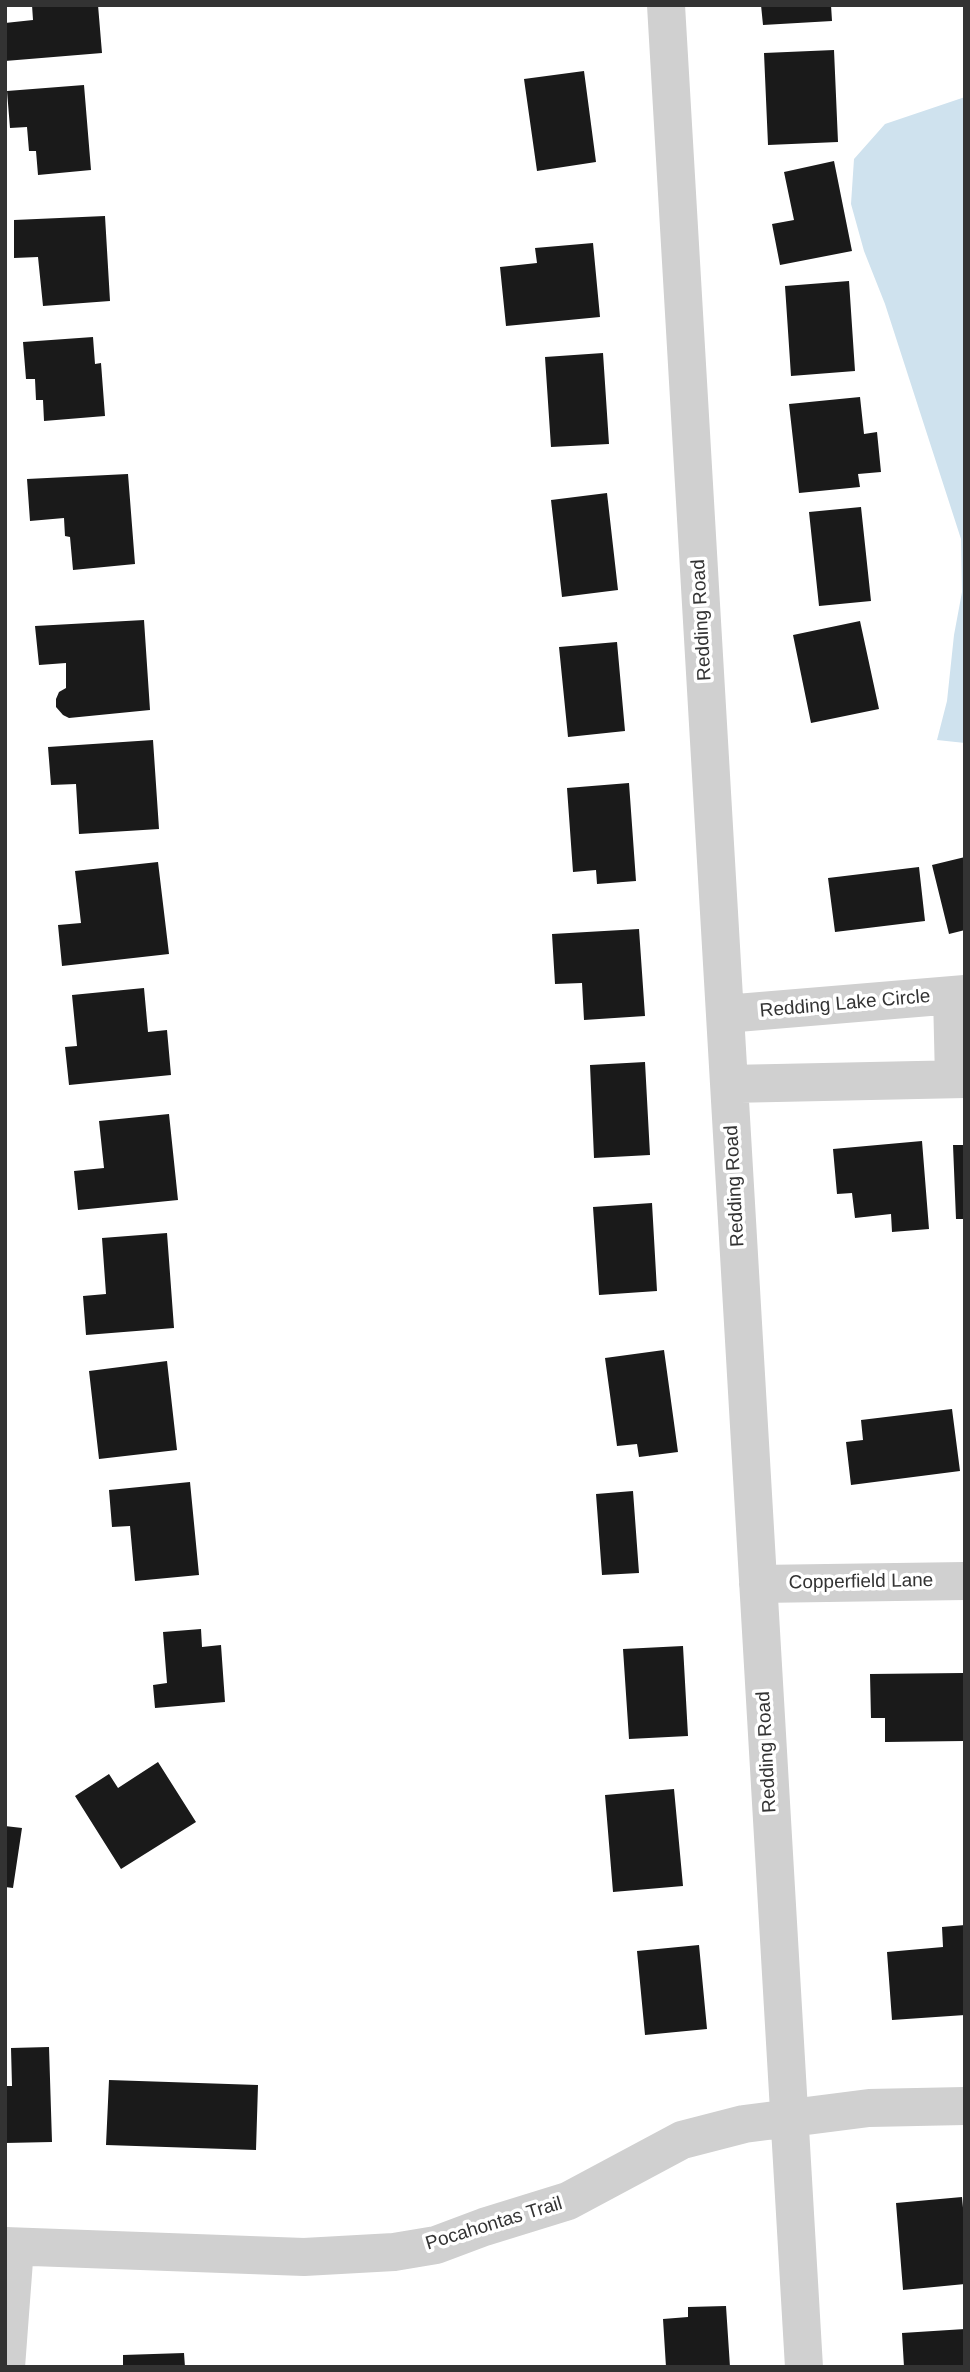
<!DOCTYPE html>
<style>
body{margin:0}
#map{position:relative;width:970px;height:2372px;overflow:hidden;background:#fff;font-family:Helvetica,sans-serif}
canvas{display:block}
.frame{position:absolute;inset:0;border:7px solid #333;pointer-events:none}
</style>
<div id="map">
<canvas width="970" height="2372"></canvas>
<div class="frame"></div>
</div>
<script>
const c = document.querySelector('canvas').getContext('2d');
c.lineJoin = 'round';
function fillPath(path, color) {
  c.fillStyle = color;
  c.fill(path, 'evenodd');
}
function strokePath(path, color, width, dash) {
  c.strokeStyle = color;
  c.lineWidth = width;
  c.lineCap = dash ? 'butt' : 'round';
  c.setLineDash(dash || []);
  c.stroke(path);
}
function label(font, color, halo, rows, align = 'center') {
  c.font = font + ' Helvetica,sans-serif';
  c.lineWidth = 7;
  c.setLineDash([]);
  c.textBaseline = 'middle';
  c.strokeStyle = halo;
  c.fillStyle = color;
  for (const [text, x, y, turn = 0] of rows) {
    c.save();
    c.translate(x, y);
    c.rotate((+turn || 0) * Math.PI / 180);
    c.textAlign = isNaN(turn) ? turn : align;
    if (halo) c.strokeText(text, 0, 0);
    c.fillText(text, 0, 0);
    c.restore();
  }
}
const water = new Path2D(`
 M965 97V743L937 740 947 701 954 635 962 592 961 539 885 304 864 251 851 204 854 159 885 124Z`);
const building = new Path2D(`
 M32 5H98L102 53 5 61V23L33 20Z
 M761 5H831L832 21 763 25Z
 M834 50 838 142 768 145 764 53Z
 M584 71 596 162 537 171 524 79Z
 M84 85 91 170 38 175 36 151H29L27 127 10 128 7 91Z
 M834 161 852 251 780 265 772 224 794 220 784 172Z
 M105 216 110 301 43 306 38 257 14 258V220Z
 M593 243 600 317 506 326 500 267 537 263 535 248Z
 M849 281 855 371 791 376 785 286Z
 M93 337 95 364 101 363 105 416 44 421 43 400H36L35 379H26L23 342Z
 M603 353 609 444 551 447 545 357Z
 M860 397 864 434 877 432 881 472 858 474 860 487 799 493 789 404Z
 M128 474 135 564 73 570 70 537 65 536 64 518 30 521 27 479Z
 M607 493 618 590 562 597 551 500Z
 M861 507 871 601 819 606 809 512Z
 M144 620 150 710 69 718 63 715 56 707V699L59 692 66 688V663L39 665 35 626Z
 M860 621 879 709 811 723 793 635Z
 M617 642 625 731 568 737 559 647Z
 M153 740 159 829 79 834 76 784 51 785 48 747Z
 M629 783 636 881 597 884 596 870 573 872 567 788Z
 M965 857V930L949 934 932 865Z
 M158 862 169 954 62 966 58 925 81 923 75 871Z
 M919 867 925 921 835 932 828 878Z
 M639 929 645 1016 584 1020 582 983 555 984 552 934Z
 M144 988 148 1032 167 1030 171 1075 69 1085 65 1047 77 1046 72 995Z
 M645 1062 650 1155 594 1158 590 1065Z
 M169 1114 178 1200 78 1210 74 1171 104 1168 99 1121Z
 M922 1141 929 1229 892 1232 891 1214 855 1218 852 1193 837 1194 833 1149Z
 M953 1145H965V1219H956Z
 M652 1203 657 1291 599 1295 593 1207Z
 M167 1233 174 1328 86 1335 83 1296 106 1294 102 1238Z
 M664 1350 678 1452 639 1457 637 1444 617 1446 605 1358Z
 M167 1361 177 1450 99 1459 89 1371Z
 M952 1409 960 1471 851 1485 846 1442 863 1440 861 1420Z
 M190 1482 199 1575 135 1581 130 1526 112 1527 109 1490Z
 M633 1491 639 1573 602 1575 596 1494Z
 M201 1629 202 1647 221 1645 225 1702 155 1708 153 1685 167 1683 163 1632Z
 M683 1646 688 1736 629 1739 623 1649Z
 M963 1673 964 1741 885 1742V1718H871L870 1674Z
 M158 1762 196 1822 121 1869 75 1796 109 1774 118 1788Z
 M674 1789 683 1886 613 1892 605 1795Z
 M5 1826 22 1828 13 1888 5 1887Z
 M965 1925V2015L892 2020 887 1952 943 1947 942 1927Z
 M699 1945 707 2029 645 2035 637 1951Z
 M49 2047 52 2142 5 2143V2086H12L11 2048Z
 M109 2080 258 2085 256 2150 106 2145Z
 M962 2197 965 2229V2284L903 2290 896 2203Z
 M726 2306 730 2367H666L663 2319 688 2317V2307Z
 M965 2329V2367H904L902 2333Z
 M184 2353 185 2367H123V2355Z`);
const minor = new Path2D(`
 M666 5 804 2367
 M952 995 954 1079
 M725 1014 965 994
 M729 1084 965 1079
 M758 1584 965 1581
 M5 2246 304 2257 394 2252 436 2245 484 2227 568 2201 682 2140 744 2124 869 2108 965 2106
 M6 2367 15 2247`);
const streetNames = [
 ["Redding Road",702,620,-93],
 ["Redding Lake Circle",845,1004,-5],
 ["Redding Road",735,1186,-93],
 ["Copperfield Lane",861,1582,-1],
 ["Redding Road",767,1752,-93],
 ["Pocahontas Trail",494,2224,-17]
];
fillPath(water, '#cfe2ee');
fillPath(building, '#1a1a1a');
strokePath(minor, '#d0d0d0', 38);
label('19px', '#333', '#fff', streetNames);
</script>
